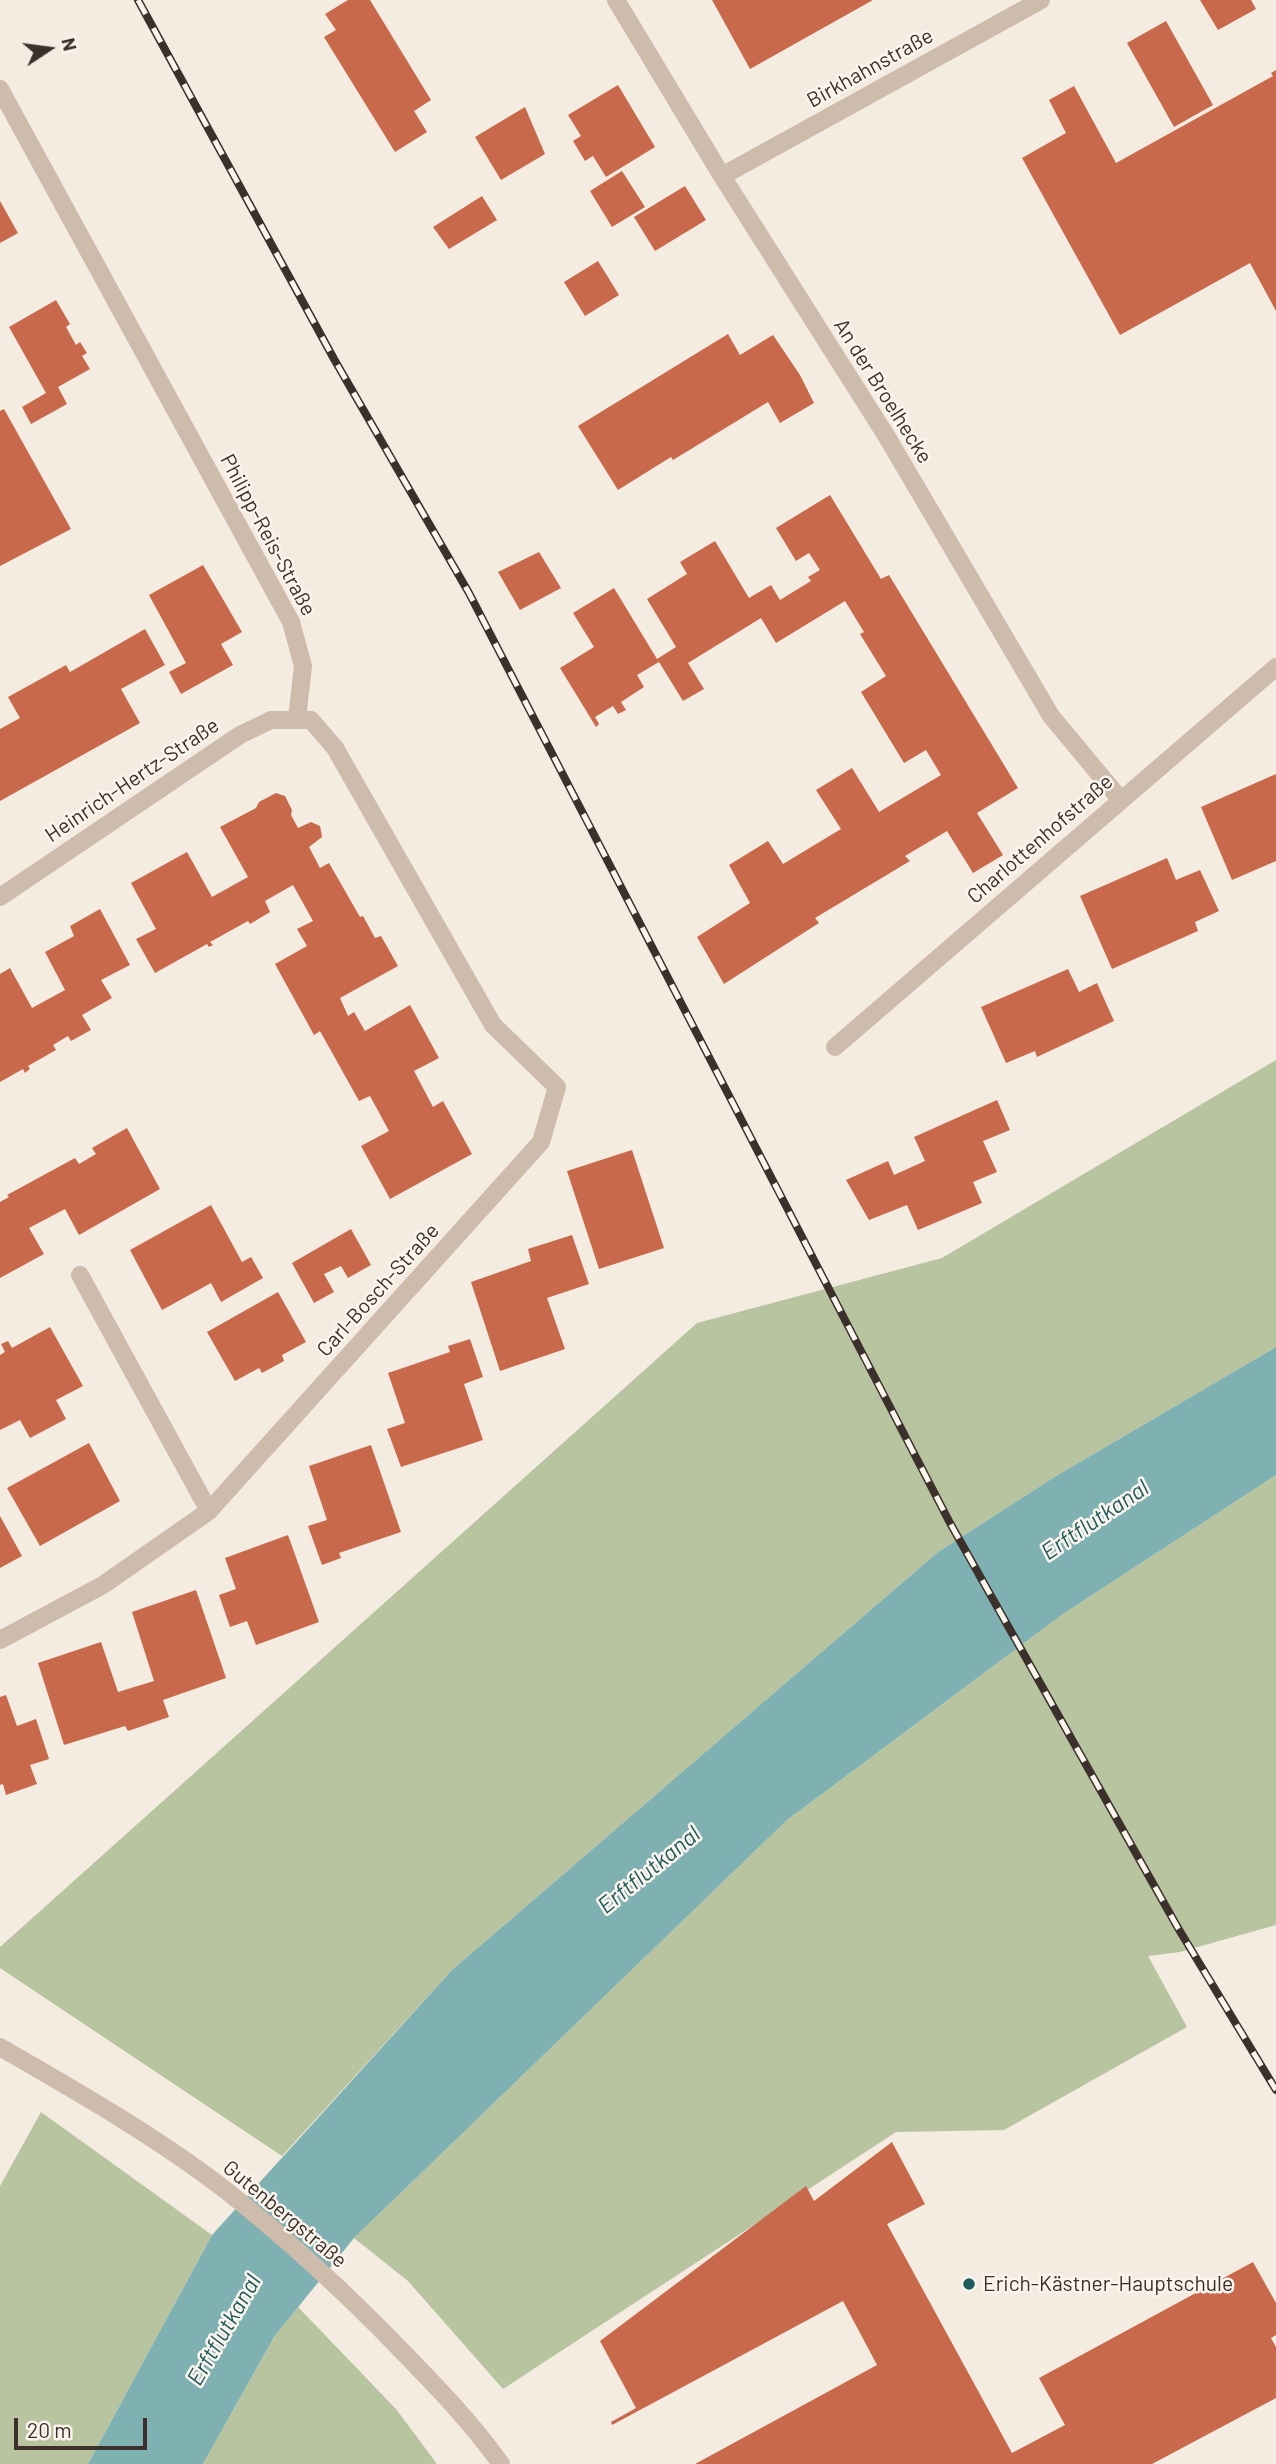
<!DOCTYPE html>
<meta charset="utf-8">
<style>
body{margin:0}
#map{position:relative;width:1276px;height:2464px;overflow:hidden;background:#f4ebe1;font-family:Barlow,sans-serif}
canvas{display:block}
.north{position:absolute;left:14px;top:14px;width:70px;height:70px;-webkit-text-stroke:5px #fbf5ee;paint-order:stroke;rotate:77deg;font-size:19px;font-weight:700;line-height:28px;text-align:center;color:#3b302b}
.north::after{content:'';display:block;margin:auto;width:24px;height:32px;background:#3b302b;clip-path:polygon(50% 0,100% 100%,50% 72%,0 100%)}
.scale{position:absolute;left:14px;top:2418px;width:133px;height:32px;box-sizing:border-box;border:4px solid #3b302b;border-top:0;padding-left:9px;font-size:21px;line-height:24px;white-space:nowrap;color:#3b302b;-webkit-text-stroke:5px #fbf5ee;paint-order:stroke}
</style>
<div id="map">
<canvas width="1276" height="2464"></canvas>
<div class="north">N</div>
<div class="scale">20 m</div>
</div>
<script>
const c = document.querySelector('canvas').getContext('2d');
c.lineJoin = 'round';
function fillPath(path, color) {
  c.fillStyle = color;
  c.fill(path, 'evenodd');
}
function strokePath(path, color, width, dash) {
  c.strokeStyle = color;
  c.lineWidth = width;
  c.lineCap = dash ? 'butt' : 'round';
  c.setLineDash(dash || []);
  c.stroke(path);
}
function label(font, color, halo, rows, align = 'center') {
  c.font = font + ' Barlow,sans-serif';
  c.lineWidth = 5;
  c.setLineDash([]);
  c.textBaseline = 'middle';
  c.strokeStyle = halo;
  c.fillStyle = color;
  for (const [text, x, y, turn = 0] of rows) {
    c.save();
    c.translate(x, y);
    c.rotate((+turn || 0) * Math.PI / 180);
    c.textAlign = isNaN(turn) ? turn : align;
    if (halo) c.strokeText(text, 0, 0);
    c.fillText(text, 0, 0);
    c.restore();
  }
}
const green = new Path2D(`
 M1276 1060V1347L1056 1476 938 1552 452 1970 282 2156 0 1968V1947L697 1323 942 1258Z
 M1276 1475V1925L1180 1952 1148 1956 1187 2027 1004 2130 896 2132 503 2389 408 2281 354 2238 787 1820 1063 1614Z
 M41 2112 212 2235 88 2464H0V2186Z
 M298 2307 396 2409 437 2464H203L274 2337Z`);
const water = new Path2D(`
 M1276 1347V1475L1063 1614 787 1820 354 2238 274 2337 203 2464H88L212 2235 452 1970 938 1552 1056 1476Z`);
const building = new Path2D(`
 M348 0H370L431 100 414 111 427 132 395 152 324 37 336 30 325 14Z
 M712 0H873L750 69Z
 M1200 0H1251L1256 9 1218 30Z
 M1166 21 1213 105 1174 127 1127 43Z
 M1276 70V311L1250 263 1120 335 1022 158 1066 133 1049 100 1074 86 1116 163 1273 76 1271 73Z
 M618 85 655 147 606 177 593 156 585 161 573 141 581 136 568 115Z
 M525 107 545 154 501 180 475 137Z
 M622 171 645 207 612 227 590 191Z
 M685 186 706 220 655 251 634 217Z
 M482 196 497 220 449 249 433 227Z
 M0 201 18 233 0 243Z
 M598 261 619 295 585 316 564 282Z
 M56 300 70 324 66 327 76 345 80 342 87 353 82 356 90 369 58 387 67 404 31 424 22 407 46 393 9 327Z
 M728 334 740 355 773 335 800 375 814 403 780 423 768 402 673 460 671 457 618 490 578 426Z
 M4 409 71 529 0 566V411Z
 M830 495 881 579 889 575 1018 788 977 813 1003 855 973 873 947 831 905 856 910 861 815 918 819 923 724 984 697 937 750 903 729 865 768 841 783 864 841 829 816 790 852 768 879 812 941 775 926 750 904 763 861 692 886 676 860 634 864 632 845 601 776 643 761 618 688 663 704 689 683 701 659 662 637 675 644 687 621 702 626 710 618 714 613 706 595 717 599 724 596 727 560 668 594 647 573 613 614 588 657 659 676 647 647 599 687 574 680 562 715 541 749 598 771 585 780 600 811 581 808 577 820 570 809 553 796 561 776 528Z
 M539 552 561 588 520 610 498 572Z
 M203 565 242 632 221 644 233 665 181 694 169 672 186 663 149 595Z
 M145 629 165 665 121 689 140 723 0 801V729L20 718 8 697 66 665 70 672Z
 M1276 774V861L1232 880 1201 807Z
 M276 793 285 796 292 810 291 815 298 828 311 822 320 826 322 837 309 847 320 868 329 863 360 917 363 916 375 938 381 936 398 966 340 998 348 1016 354 1012 365 1031 410 1005 439 1058 414 1071 433 1107 443 1101 472 1154 390 1199 361 1146 389 1131 370 1096 359 1101 320 1031 314 1035 275 964 307 946 297 929 313 921 293 885 265 901 270 912 250 924 248 921 210 942 213 945 209 947 207 944 155 973 136 939 156 929 131 883 187 852 212 897 248 877 220 827 256 808 259 802Z
 M1167 858 1176 880 1200 870 1219 911 1195 922 1198 931 1112 969 1080 896Z
 M100 909 130 965 101 980 112 998 82 1015 91 1030 71 1041 68 1036 53 1045 56 1050 28 1066 30 1069 25 1073 23 1069 0 1082V974L10 968 32 1008 65 990 45 952 74 936 70 926Z
 M1068 969 1079 992 1097 983 1114 1021 1037 1057 1035 1051 1006 1063 981 1007Z
 M997 1100 1010 1130 983 1141 997 1172 973 1182 982 1203 918 1230 907 1205 869 1220 846 1180 888 1161 894 1175 925 1161 914 1137Z
 M127 1128 160 1189 79 1235 65 1209 48 1218 29 1228 44 1254 0 1278V1202L9 1197 7 1195 75 1158 79 1164 96 1154 92 1148Z
 M632 1150 664 1248 599 1269 567 1171Z
 M211 1205 242 1262 251 1257 263 1278 221 1302 211 1283 162 1310 130 1250Z
 M351 1229 371 1265 348 1278 341 1266 324 1274 334 1292 314 1303 292 1263Z
 M572 1235 589 1284 547 1298 565 1349 500 1371 471 1282 531 1261 528 1249Z
 M278 1292 306 1342 282 1355 284 1361 262 1373 259 1368 235 1381 207 1332Z
 M50 1327 83 1386 56 1400 66 1419 30 1438 20 1420 0 1430V1355L5 1352 1 1344 8 1341 12 1348Z
 M470 1339 483 1377 464 1384 483 1440 401 1467 387 1429 405 1423 388 1373 450 1352 448 1346Z
 M89 1443 120 1501 40 1546 7 1488Z
 M371 1445 401 1532 339 1553 341 1558 322 1565 308 1526 327 1520 309 1466Z
 M0 1516 22 1556 0 1568Z
 M288 1535 319 1622 256 1645 247 1621 230 1627 219 1595 236 1589 225 1558Z
 M196 1590 226 1678 163 1700 169 1717 128 1731 125 1726 64 1745 38 1663 101 1642 118 1692 154 1681 132 1612Z
 M6 1695 17 1726 36 1719 49 1759 30 1765 37 1784 6 1795 3 1784 0 1785V1697Z
 M892 2142 925 2204 887 2224 1012 2453 1065 2425 1039 2378 1253 2262 1276 2303V2335L1271 2338 1276 2347V2398L1152 2464H695L877 2365 843 2301 612 2425 611 2422 636 2408 600 2341 806 2186 814 2201Z`);
const minor = new Path2D(`
 M616 0 722 176 887 437 1051 716 1120 799
 M0 89 291 622 303 666 297 719
 M722 176 1041 0
 M0 897 240 735 271 720H311L335 748 493 1025 557 1087 541 1142 209 1511 103 1585 0 1640
 M835 1047 1276 667
 M80 1275 209 1511
 M0 2047C75 2090 160 2139 228 2192 288 2240 346 2293 400 2349 436 2386 471 2422 501 2464`);
const rail = new Path2D(`
 M138 0 334 359 469 593 950 1523 1178 1928 1276 2090`);
const markers = [
 [969,2284,7,"#1f5a5e"]
];
const streetNames = [
 ["Birkhahnstraße",870,68,-29],
 ["An der Broelhecke",883,391,58],
 ["Philipp-Reis-Straße",268,535,62],
 ["Heinrich-Hertz-Straße",132,780,-34],
 ["Charlottenhofstraße",1040,839,-41],
 ["Carl-Bosch-Straße",378,1290,-48],
 ["Gutenbergstraße",285,2214,40]
];
const poiNames = [
 ["Erich-Kästner-Hauptschule",983,2284]
];
const waterNames = [
 ["Erftflutkanal",1095,1520,-34],
 ["Erftflutkanal",649,1870,-39],
 ["Erftflutkanal",224,2330,-60]
];
fillPath(green, '#b8c4a0');
fillPath(water, '#7fb0b2');
fillPath(building, '#c8694b');
strokePath(minor, '#cdbbac', 18);
strokePath(rail, '#3b302b', 8);
strokePath(rail, '#fbf5ee', 5, [16]);
for (const [x, y, r, color] of markers) {
  const dot = new Path2D();
  dot.arc(x, y, r, 0, 2 * Math.PI);
  c.fillStyle = color;
  c.fill(dot);
  strokePath(dot, '#fbf5ee', 2.5);
}
label('21px', '#3b302b', '#fbf5ee', streetNames);
label('21px', '#3b302b', '#fbf5ee', poiNames, 'left');
label('italic 23px', '#1f5a5e', '#fbf5ee', waterNames);
</script>
